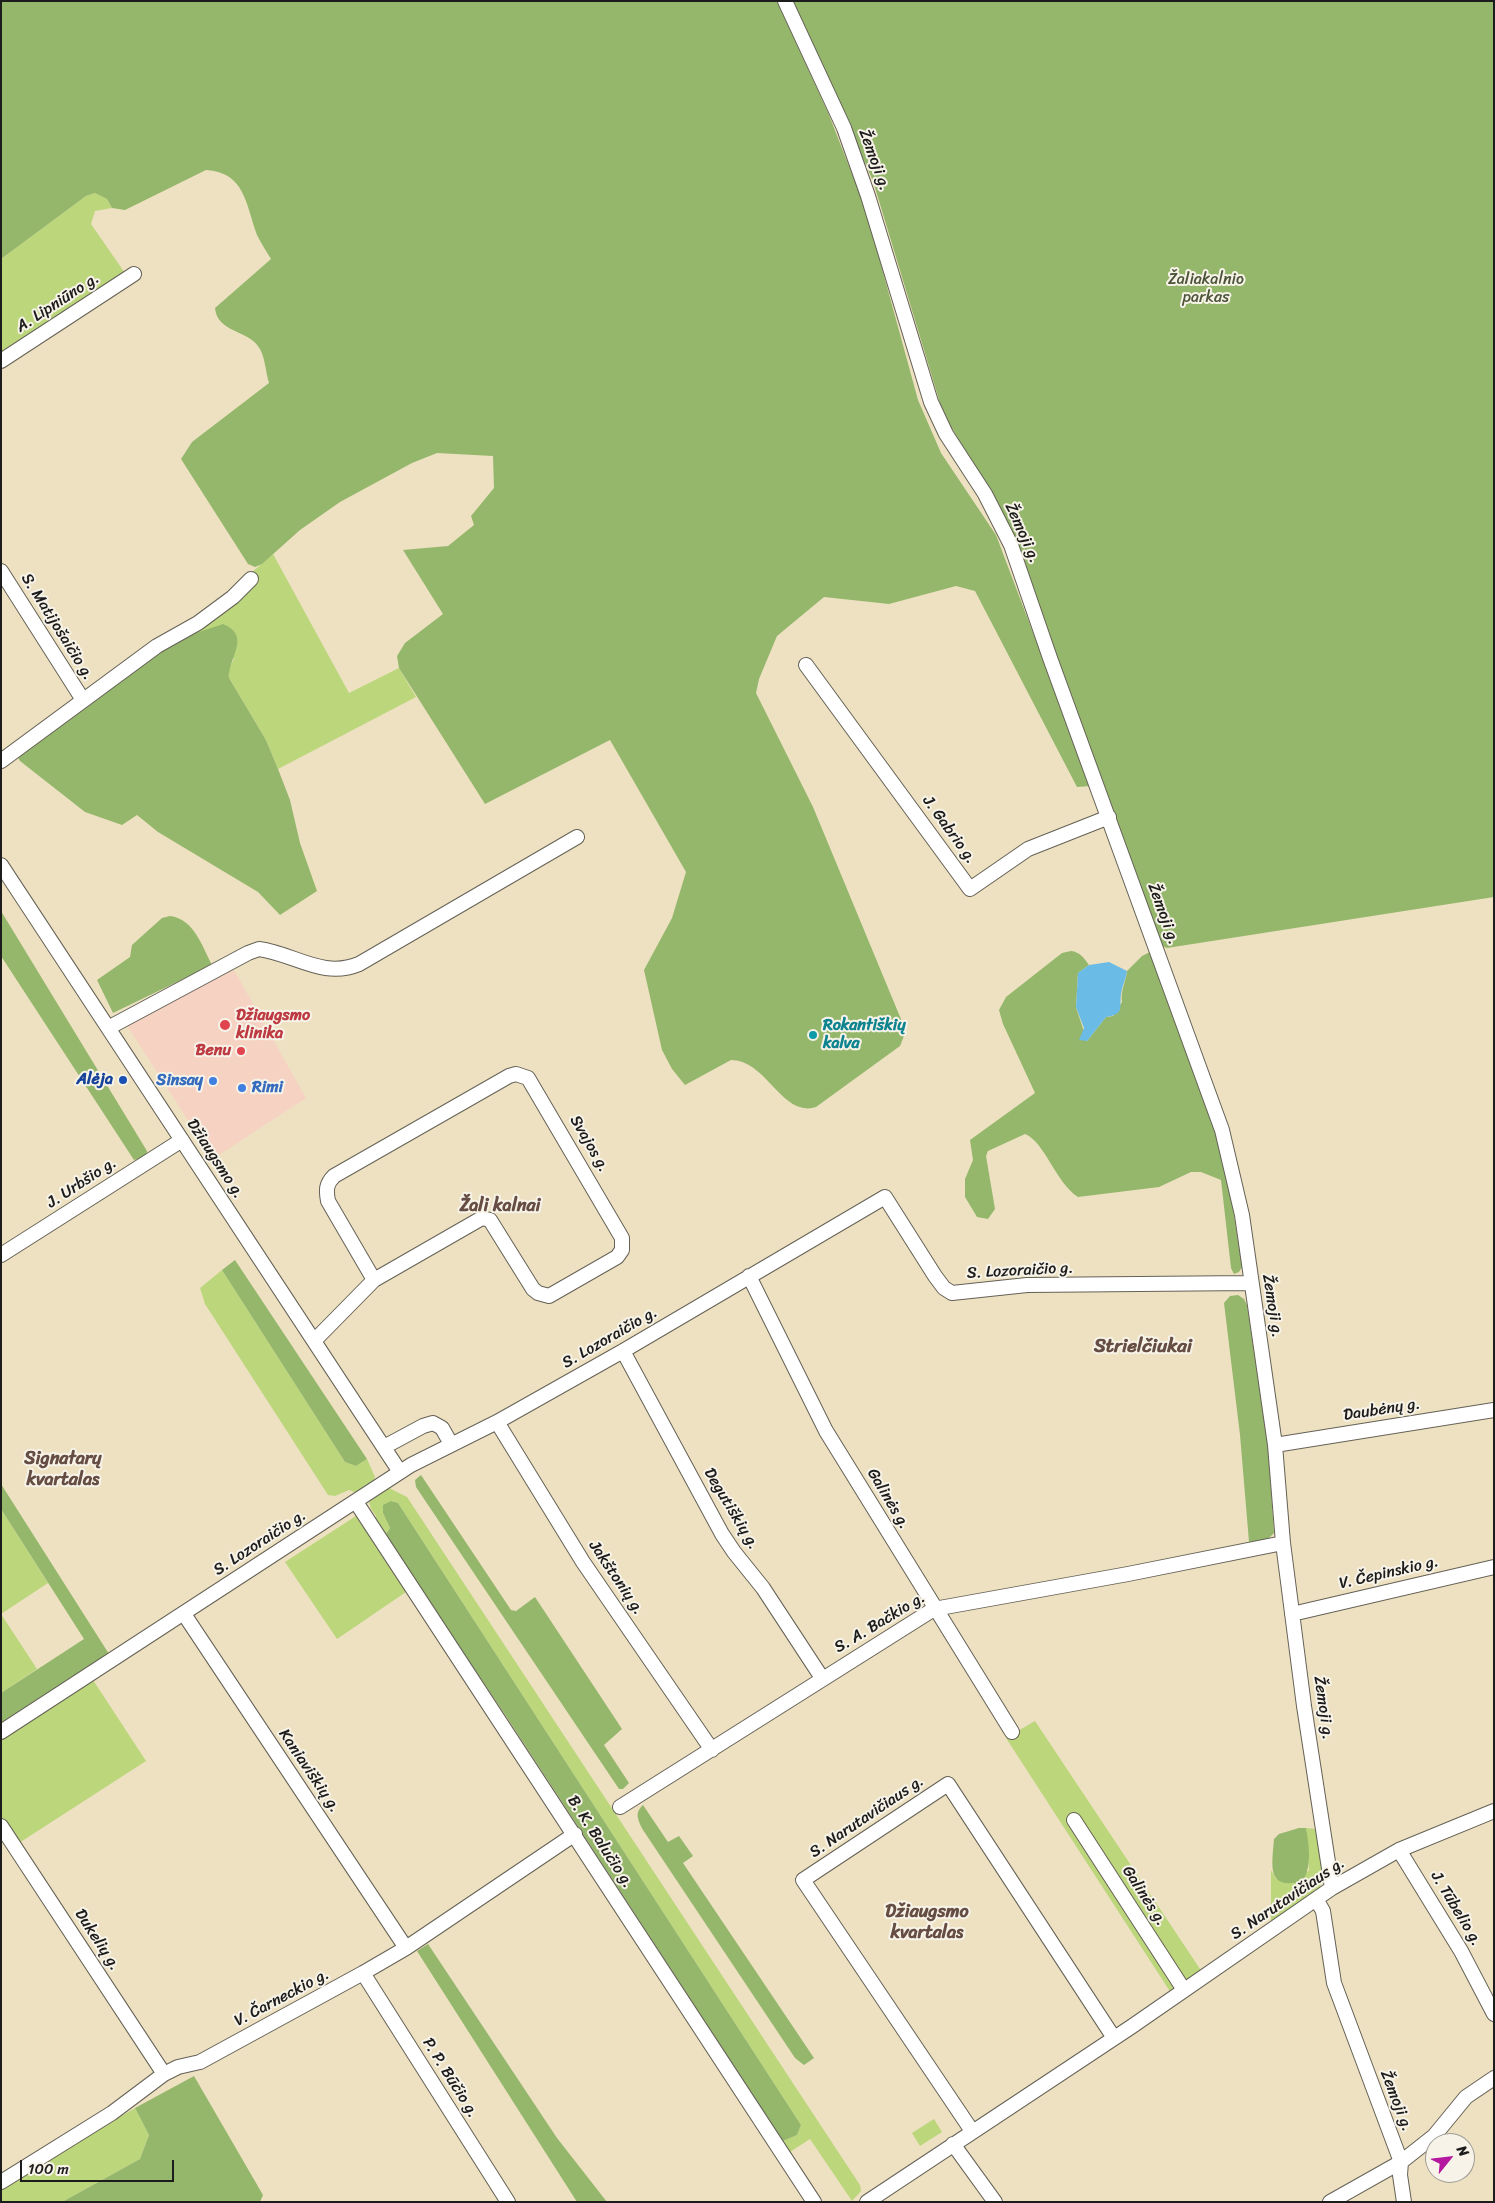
<!DOCTYPE html>
<meta charset="utf-8">
<style>
body{margin:0}
#map{position:relative;width:1495px;height:2203px;overflow:hidden;background:#ede1c1;font-family:Sriracha,sans-serif}
canvas{display:block}
.frame{position:absolute;inset:0;border:2px solid #1c1c1c;pointer-events:none}
.north{position:absolute;left:1425px;top:2133px;width:50px;height:50px;box-sizing:border-box;background:#f7f3e8;border:1px solid #9f9d96;border-radius:50%;rotate:61deg;font-size:14px;font-weight:700;line-height:20px;text-align:center;color:#1c1c1c}
.north::after{content:'';display:block;margin:auto;width:18px;height:22px;background:#b5179e;clip-path:polygon(50% 0,100% 100%,50% 72%,0 100%)}
.scale{position:absolute;left:20px;top:2160px;width:154px;height:22px;box-sizing:border-box;border:2px solid #1c1c1c;border-top:0;padding-left:6px;font-size:15px;line-height:18px;white-space:nowrap;color:#1c1c1c;-webkit-text-stroke:4px #f7f3e8;paint-order:stroke}
</style>
<div id="map">
<canvas width="1495" height="2203"></canvas>
<div class="frame"></div>
<div class="north">N</div>
<div class="scale">100 m</div>
</div>
<script>
const c = document.querySelector('canvas').getContext('2d');
c.lineJoin = 'round';
function fillPath(path, color) {
  c.fillStyle = color;
  c.fill(path, 'evenodd');
}
function strokePath(path, color, width, dash) {
  c.strokeStyle = color;
  c.lineWidth = width;
  c.lineCap = dash ? 'butt' : 'round';
  c.setLineDash(dash || []);
  c.stroke(path);
}
function label(font, color, halo, rows, align = 'center') {
  c.font = font + ' Sriracha,sans-serif';
  c.lineWidth = 4;
  c.setLineDash([]);
  c.textBaseline = 'middle';
  c.strokeStyle = halo;
  c.fillStyle = color;
  for (const [text, x, y, turn = 0] of rows) {
    c.save();
    c.translate(x, y);
    c.rotate((+turn || 0) * Math.PI / 180);
    c.textAlign = isNaN(turn) ? turn : align;
    if (halo) c.strokeText(text, 0, 0);
    c.fillText(text, 0, 0);
    c.restore();
  }
}
const built = new Path2D(`
 M234 970 306 1098 213 1159 126 1024Z`);
const green = new Path2D(`
 M95 193 107 199 112 208 95 211 91 224 127 276 1 356V259L86 196Z
 M273 554 349 693 399 668 416 697 278 769 266 740 229 678V668L234 659 178 639 214 605Z
 M222 1270 345 1462 356 1466 367 1459 375 1477 373 1483 357 1493 349 1490 335 1496 328 1495 205 1304 200 1288Z
 M389 1488 407 1497 860 2185 861 2191 852 2201 810 2139 790 2152 783 2141 797 2135 801 2125 398 1503 391 1501 383 1513 390 1528 385 1536 374 1520 376 1516 371 1509 369 1502Z
 M1 1509 48 1583 1 1614 37 1669 1 1693Z
 M356 1516 406 1592 337 1639 285 1562Z
 M93 1680 146 1761 19 1843 1 1817V1739Z
 M1035 1721 1202 1972 1171 1993 1006 1738Z
 M1306 1828 1317 1829 1323 1870V1881L1318 1890 1271 1923V1870L1276 1879 1309 1871Z
 M135 2108 149 2135 140 2159 62 2202H1V2188Z
 M934 2119 942 2132 920 2146 912 2133Z`);
const forest = new Path2D(`
 M1 1H777L829 115 866 210 918 400 941 453 996 535 1091 786 1077 787 975 591 956 586 889 604 824 597 777 636 759 679 756 693 813 807 903 1024 904 1036 900 1046 816 1107C782 1118 767 1060 731 1060L685 1085 672 1069 662 1050 644 970 672 918 686 872 610 740 485 804 399 668 397 656 405 643 443 614 403 550 448 546 474 525 471 516 494 488 493 456 437 453 412 463 340 502 300 530 262 564 255 567 248 564 181 459 192 442 269 383C266 373 265 358 260 349 250 330 217 333 215 308L271 259C266 251 261 243 257 235 246 205 245 172 206 170L125 210 112 208 107 199 95 193 86 196 1 259Z
 M792 1H1494V897L1167 948 1160 945 1011 528 943 413 873 181Z
 M223 624C252 636 228 658 229 678L266 740 278 769 290 800 300 843 317 891 280 915 258 892 158 832 137 815 122 825 85 812 20 761 17 756 34 741 83 710 178 639Z
 M1 911 147 1151 146 1157 134 1160 1 956Z
 M170 916C194 919 202 946 212 965L113 1013 97 980 130 957 132 945 162 918Z
 M1071 951C1080 952 1084 958 1089 965L1078 973 1076 1007 1087 1041 1106 1017 1113 1016 1122 1002C1120 992 1126 981 1127 971L1142 956 1152 951 1216 1134 1230 1190 1242 1267 1239 1272 1234 1274 1231 1268 1221 1180 1201 1172H1191L1159 1187 1078 1197C1055 1182 1045 1142 1025 1134L988 1151 986 1156 995 1209 988 1219 977 1217 965 1197V1179L973 1160 970 1140 1035 1093 1003 1024 999 1010 1006 997 1062 953Z
 M235 1260 367 1459 356 1466 345 1462 222 1270Z
 M1238 1295 1244 1299 1247 1305 1268 1448 1274 1533 1268 1539 1249 1542 1240 1435 1224 1303 1230 1296Z
 M421 1475 511 1610 516 1611 535 1597 622 1729 604 1745 629 1783 623 1789H619L416 1487 415 1480Z
 M1 1484 109 1654 1 1727V1693L84 1639 1 1509Z
 M391 1501 398 1503 801 2125 797 2135 783 2141 504 1713 385 1536 390 1528 383 1513V1505Z
 M643 1805 668 1842 679 1836 693 1856 683 1863 814 2058 804 2065 795 2058 643 1830C638 1820 634 1813 643 1805Z
 M1299 1828H1306C1309 1845 1312 1866 1303 1881 1266 1891 1272 1866 1274 1839L1279 1834Z
 M428 1944 557 2138 607 2202H577L417 1951Z
 M194 2076 263 2195 260 2202H62L140 2159 149 2135 135 2108Z`);
const water = new Path2D(`
 M1109 962 1127 971C1126 979 1122 986 1121 994 1119 1008 1125 1014 1106 1017L1087 1041 1079 1040 1084 1028 1076 1007 1078 973 1089 965Z`);
const minor = new Path2D(`
 M785 1 844 128 868 196 931 402 946 434 985 494 1011 545 1050 658 1222 1130 1242 1215 1275 1445 1283 1543 1304 1706 1332 1888
 M1 361 134 274
 M1 571 83 700
 M806 665 970 889 1028 849 1109 817
 M1 761 157 646 198 623 233 597 251 579
 M1 865 400 1472
 M108 1028 248 953 259 949C295 954 323 979 359 964L577 837
 M1 1255 182 1140
 M749 1276 826 1431 1012 1732
 M314 1341 374 1280 482 1218 490 1220 533 1289 538 1293 549 1296 617 1257 622 1250V1238L528 1078 516 1074 509 1076 334 1176C326 1184 326 1190 328 1201L374 1280
 M623 1351 722 1534 734 1552 763 1588 822 1678
 M497 1422 583 1562 712 1750
 M1275 1445 1494 1410
 M384 1447 423 1426 433 1423 442 1428 451 1444
 M356 1502 814 2202
 M184 1614 406 1948
 M1292 1614 1494 1567
 M1 1732 411 1465 497 1422 623 1351 885 1197 935 1276 944 1288 952 1293 1027 1285 1250 1283
 M620 1807 934 1609 1128 1574 1283 1543
 M1074 1820 1184 1990
 M1 1826 164 2074
 M1399 1850 1461 1951 1494 2014
 M1316 1899 1323 1911 1334 1983 1401 2162 1400 2175 1404 2202
 M363 1973 508 2202
 M972 2131 803 1880 948 1784 1114 2038
 M953 2144 995 2202
 M1 2182 112 2113 164 2074 178 2067 200 2062 363 1973 406 1948 575 1834
 M867 2202 1131 2027 1332 1888 1399 1850 1494 1811
 M1330 2202 1401 2162 1434 2136 1466 2097 1494 2078`);
const markers = [
 [225,1025,6,"#e0444e"],
 [813,1035,5,"#0f9aa8"],
 [241,1051,5,"#e0444e"],
 [123,1080,5,"#1a4fb4"],
 [213,1081,5,"#3f7fe0"],
 [242,1088,5,"#3f7fe0"]
];
const streetNames = [
 ["Žemoji g.",874,160,70],
 ["A. Lipniūno g.",58,303,-33],
 ["Žemoji g.",1022,533,66],
 ["S. Matijošaičio g.",57,627,58],
 ["J. Gabrio g.",949,830,54],
 ["Žemoji g.",1163,914,70],
 ["Svajos g.",589,1144,60],
 ["Džiaugsmo g.",215,1159,57],
 ["J. Urbšio g.",82,1183,-33],
 ["S. Lozoraičio g.",1020,1271,-3],
 ["Žemoji g.",1272,1306,81],
 ["S. Lozoraičio g.",610,1338,-30],
 ["Daubėnų g.",1382,1410,-9],
 ["Galinės g.",888,1499,59],
 ["Degutiškių g.",731,1509,59],
 ["S. Lozoraičio g.",260,1543,-33],
 ["V. Čepinskio g.",1389,1573,-13],
 ["Jakštonių g.",616,1578,56],
 ["S. A. Bačkio g.",880,1623,-31],
 ["Žemoji g.",1323,1708,82],
 ["Kaniaviškių g.",309,1771,56],
 ["S. Narutavičiaus g.",867,1817,-34],
 ["B. K. Balučio g.",600,1842,57],
 ["Galinės g.",1144,1896,57],
 ["S. Narutavičiaus g.",1288,1899,-34],
 ["J. Tūbelio g.",1456,1909,59],
 ["Dukelių g.",97,1940,57],
 ["V. Čarneckio g.",282,1998,-28],
 ["P. P. Būčio g.",450,2078,58],
 ["Žemoji g.",1396,2101,69]
];
const parkNames = [
 ["Žaliakalnio",1206,280],
 ["parkas",1206,298]
];
const healthNames = [
 ["Džiaugsmo",236,1016],
 ["klinika",236,1034],
 ["Benu",231,1051,"right"]
];
const cultureNames = [
 ["Rokantiškių",823,1026],
 ["kalva",823,1044]
];
const transitNames = [
 ["Alėja",113,1080]
];
const shopNames = [
 ["Sinsay",203,1081],
 ["Rimi",252,1088,"left"]
];
const neighbourhoodNames = [
 ["Žali kalnai",500,1206],
 ["Signatarų",63,1459],
 ["kvartalas",63,1480],
 ["Džiaugsmo",927,1912],
 ["kvartalas",927,1933]
];
const quarterNames = [
 ["Strielčiukai",1143,1347]
];
fillPath(built, '#f6d2c3');
fillPath(green, '#bcd67c');
fillPath(forest, '#95b76c');
fillPath(water, '#6abbe5');
strokePath(minor, '#656156', 16);
strokePath(minor, '#fff', 14);
for (const [x, y, r, color] of markers) {
  const dot = new Path2D();
  dot.arc(x, y, r, 0, 2 * Math.PI);
  c.fillStyle = color;
  c.fill(dot);
  strokePath(dot, '#f7f3e8', 2);
}
label('16px', '#1c1c1c', '#f7f3e8', streetNames);
label('16px', '#4c5439', '#f7f3e8', parkNames);
label('bold 16px', '#be3a42', '#f7f3e8', healthNames, 'left');
label('bold 16px', '#0d838f', '#f7f3e8', cultureNames, 'left');
label('bold 16px', '#164399', '#f7f3e8', transitNames, 'right');
label('bold 16px', '#366cbe', '#f7f3e8', shopNames, 'right');
label('bold 18px', '#654d43', '#f7f3e8', neighbourhoodNames);
label('bold 19px', '#654d43', '#f7f3e8', quarterNames);
</script>
